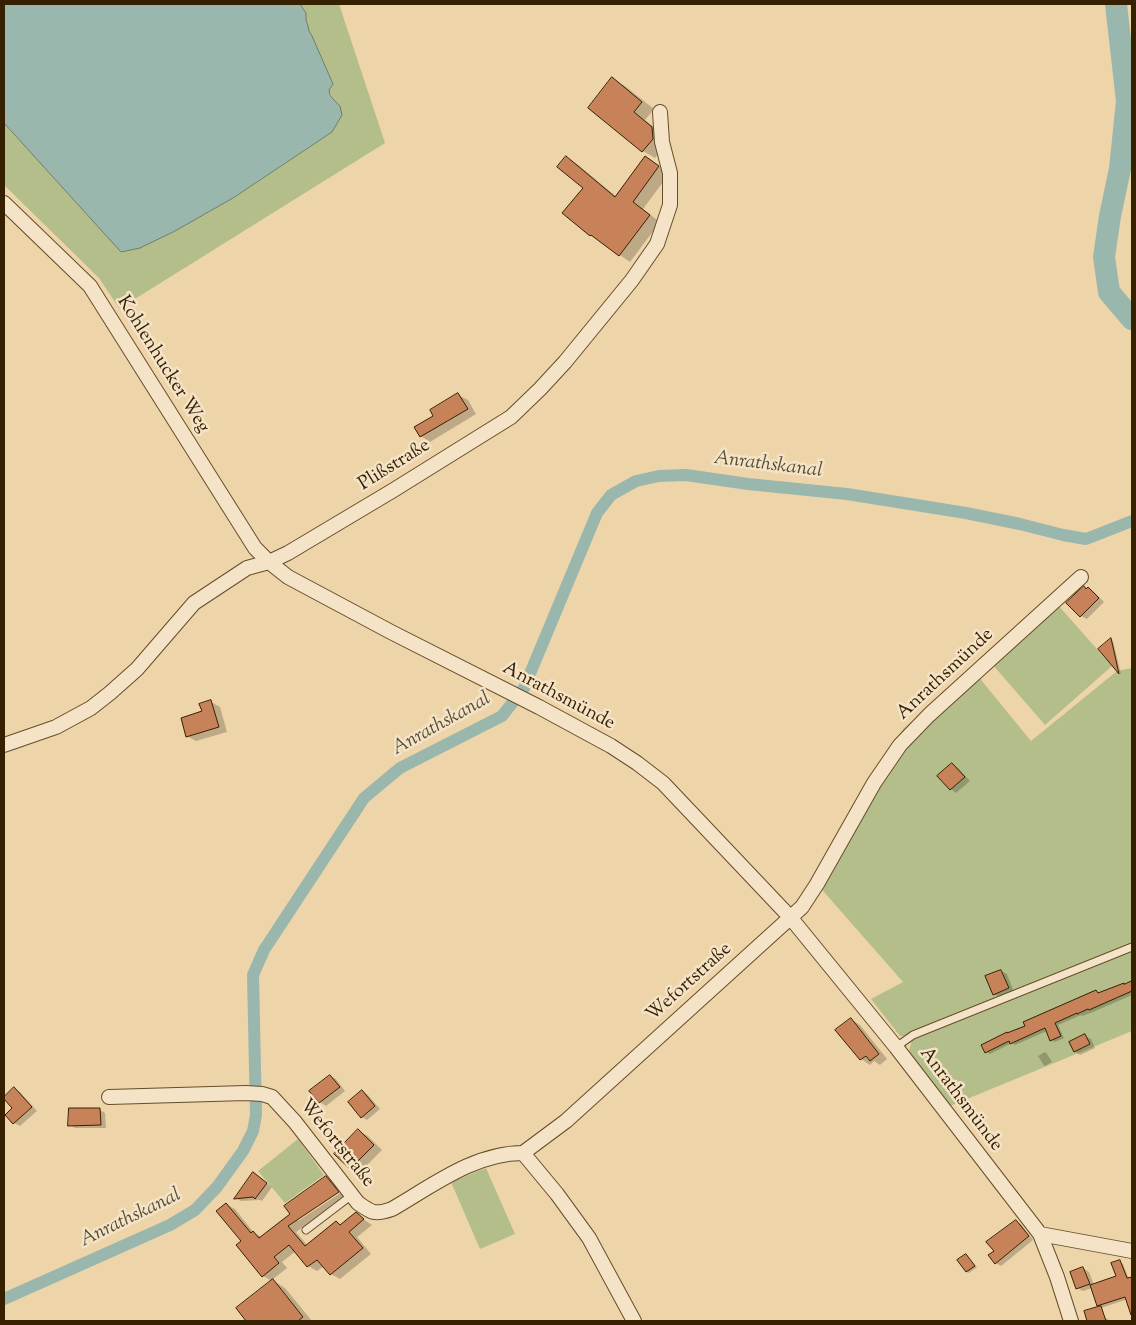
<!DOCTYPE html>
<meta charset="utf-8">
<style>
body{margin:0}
#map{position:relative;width:1136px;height:1325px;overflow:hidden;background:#eed4a9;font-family:"Sorts Mill Goudy",serif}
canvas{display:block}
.frame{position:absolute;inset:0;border:5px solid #372000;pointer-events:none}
</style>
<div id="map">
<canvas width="1136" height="1325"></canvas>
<div class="frame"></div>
</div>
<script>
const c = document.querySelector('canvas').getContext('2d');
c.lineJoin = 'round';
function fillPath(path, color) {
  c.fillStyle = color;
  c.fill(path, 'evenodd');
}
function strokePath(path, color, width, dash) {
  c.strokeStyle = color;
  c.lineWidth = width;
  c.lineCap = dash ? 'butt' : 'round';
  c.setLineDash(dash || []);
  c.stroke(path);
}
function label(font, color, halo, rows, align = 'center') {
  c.font = font + ' "Sorts Mill Goudy",serif';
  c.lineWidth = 5;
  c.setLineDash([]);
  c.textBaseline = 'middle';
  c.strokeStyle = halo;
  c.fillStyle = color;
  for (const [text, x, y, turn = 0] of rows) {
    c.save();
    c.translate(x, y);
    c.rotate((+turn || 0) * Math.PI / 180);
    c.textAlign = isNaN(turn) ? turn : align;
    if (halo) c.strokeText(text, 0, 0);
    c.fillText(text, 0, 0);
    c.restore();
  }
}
const green = new Path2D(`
 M300 4H339L385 143 138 297 119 308 99 278 4 185V123L121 252 175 231 233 198 332 132 340 106 333 99 329 90 333 83 312 36 309 31 308 26 306 20V13Z
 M1057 604 1112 666 1045 725 992 664Z
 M1132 668V1031L950 1106 909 1051 913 1036H900L871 999 903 982 817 884 876 769 904 728 973 670 1031 741 1117 671Z
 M298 1139 324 1175 285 1203 258 1171Z
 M486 1168 515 1234 480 1249 451 1182Z`);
const water = new Path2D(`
 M4 4H300L306 13V20L308 26 309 31 312 36 333 84 329 90 330 95 333 99 340 106 342 115 332 132 233 198 175 231 140 248 121 252 4 123Z`);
const shadow = new Path2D(`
 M612 79 625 86 654 109 645 120 664 135 665 146 655 158 643 151 589 108Z
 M566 158 577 164 617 197 646 158 656 164 669 174 643 209 660 222 630 262 591 235 584 188Z
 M458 395 468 400 476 414 430 442 421 436 435 416Z
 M1089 588 1094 592 1104 602 1087 619 1081 616 1068 603Z
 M1111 639 1113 641 1121 674 1099 649Z
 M211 702 220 707 227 732 196 741 187 736Z
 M952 764 958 768 970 781 956 793 951 789Z
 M1001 971 1007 974 1014 992 1000 997 994 994Z
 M1132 982V995L1093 1012 1082 1016 1081 1015 1058 1025 1064 1038 1055 1042 1051 1040 1047 1031 1015 1045 1012 1043 990 1054 986 1052 1008 1034 1096 991 1100 994Z
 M851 1019 860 1025 887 1059 880 1065 874 1061 870 1065 861 1059Z
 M1085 1036 1091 1039 1095 1048 1080 1055 1074 1051Z
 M1045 1052 1047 1054 1052 1062 1045 1066 1043 1064 1038 1056Z
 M330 1076 336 1079 345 1091 326 1106 320 1102Z
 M14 1089 20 1092 37 1111 20 1126 14 1123Z
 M362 1091 368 1095 380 1109 367 1120 362 1117Z
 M100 1110 105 1113 106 1128H75L70 1125Z
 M359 1131 368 1136 382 1150 359 1173 350 1168Z
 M259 1177 272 1187 262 1201 260 1200 241 1201 236 1198Z
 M326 1178 335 1183 340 1190 298 1218V1221L342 1192 347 1198 296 1232 308 1246 336 1222 342 1225 356 1214 372 1225 357 1237 371 1254 340 1279 331 1274 324 1266 317 1271 308 1266 296 1251 282 1262 287 1268 272 1280 285 1288 312 1321H248L238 1309 272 1281 263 1276 243 1241 226 1204 235 1209 254 1233 262 1237 292 1214Z
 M1016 1221 1021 1224 1033 1240 1001 1266 996 1263 995 1252Z
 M966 1256 977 1267 969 1273 967 1272 959 1261Z
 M1120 1262 1123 1264 1129 1279 1132 1278V1299H1128L1101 1308 1098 1305 1092 1288 1083 1291 1077 1288 1083 1268 1089 1272 1094 1285 1117 1277Z
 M1103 1316 1109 1320 1110 1321H1088L1087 1317Z`);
const canal = new Path2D(`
 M4 1299 170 1225 195 1210 217 1187 243 1151 253 1131 256 1115 253 975 264 950 364 798 400 768 502 716 524 688 597 513 611 495 636 481 659 476 686 475 748 484 847 494 966 513 1020 524 1063 535 1086 539 1132 521`);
const river = new Path2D(`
 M1116 4 1127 101 1120 169 1110 216 1104 257 1109 292 1132 319`);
const building = new Path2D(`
 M612 77 642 102 634 112 652 127 653 139 642 152 588 108Z
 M566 156 615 197 645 156 659 166 633 202 650 215 619 256 591 235 590 236 562 213 583 188 557 167Z
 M458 393 468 409 420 437 414 427 433 416 430 410Z
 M1084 586 1086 589 1088 587 1099 598 1080 617 1066 603Z
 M1111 638 1119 674 1098 649Z
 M211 700 219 727 186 737 181 718 202 711 199 704Z
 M952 763 965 777 950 790 937 776Z
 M1001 970 1009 988 993 995 985 976Z
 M1132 981V991L1089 1010 1088 1009 1077 1014V1013L1055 1023 1061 1036 1050 1041 1045 1028 1010 1044 1009 1041 985 1053 981 1045 1007 1032V1033L1025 1026 1023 1022 1096 990 1098 993 1124 983V984Z
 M851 1018 879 1054 870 1061 866 1056 860 1060 835 1030Z
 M1085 1034 1090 1044 1074 1052 1069 1042Z
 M330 1075 340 1087 319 1103 309 1091Z
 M14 1087 32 1107 13 1124 5 1115 12 1108 4 1099V1097Z
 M362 1090 375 1106 361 1118 348 1102Z
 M69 1108H100L101 1125 68 1126Z
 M358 1129 374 1145 350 1169 334 1154Z
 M253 1172 267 1183 255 1199 253 1197 234 1199Z
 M326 1176 339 1192 288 1226 305 1246 336 1221 340 1225 356 1212 364 1219 349 1232 363 1248 330 1275 317 1260 307 1267 289 1245 274 1257 279 1263 262 1277 236 1245 241 1241 216 1211 226 1203 251 1233 253 1231 259 1238 290 1214 284 1206Z
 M1016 1220 1029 1236 995 1264 988 1255 994 1251 986 1242Z
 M966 1254 975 1266 966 1272 957 1260Z
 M1120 1260 1127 1278 1132 1277V1314L1131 1315 1125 1297 1097 1306 1090 1285 1116 1276 1111 1263Z
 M1083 1267 1090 1284 1076 1289 1070 1272Z
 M273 1279 303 1317 298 1321H246L236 1308Z
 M1101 1306 1106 1321H1087L1084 1311Z`);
const lane = new Path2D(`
 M896 1047 913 1035 1132 947
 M306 1230 352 1195`);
const street = new Path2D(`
 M4 203 90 286 255 548 269 562 288 577 391 632 539 707 611 746 637 763 663 783 790 917 896 1047 1040 1234 1132 1251
 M4 745 56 727 91 708 110 693 137 669 194 603 247 568 269 562 288 553 392 491 511 417 540 389 565 362 632 280 657 244 670 205V173L662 142 660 112
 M109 1097 246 1093 262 1094 272 1097 295 1122 358 1203C372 1213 375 1215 392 1209 432 1186 474 1153 523 1153
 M1040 1234 1057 1277 1071 1321
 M634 1321 589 1238 557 1194 523 1153 566 1121 802 907 817 884 874 783 900 745 929 715 1081 577`);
const streetNames = [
 ["Kohlenhucker Weg",162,365,58],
 ["Plißstraße",395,466,-32],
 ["Anrathsmünde",946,675,-43],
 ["Anrathsmünde",558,697,28],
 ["Wefortstraße",690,983,-42],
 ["Anrathsmünde",960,1100,53],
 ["Wefortstraße",336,1144,51]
];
const waterNames = [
 ["Anrathskanal",768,466,7],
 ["Anrathskanal",442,725,-29],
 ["Anrathskanal",131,1219,-26]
];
fillPath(green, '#b4be8b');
fillPath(water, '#9ab7ae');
strokePath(water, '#727b68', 1);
fillPath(shadow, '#0003');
strokePath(canal, '#9ab7ae', 12);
strokePath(river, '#9ab7ae', 22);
fillPath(building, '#c8825a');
strokePath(building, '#372000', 1);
strokePath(lane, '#654d2a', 9);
strokePath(street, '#654d2a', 16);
strokePath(lane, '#f4e3c7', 7);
strokePath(street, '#f4e3c7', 14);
label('19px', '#372000', '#f4e3c7', streetNames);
label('italic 20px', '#554d34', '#f4e3c7', waterNames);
</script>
